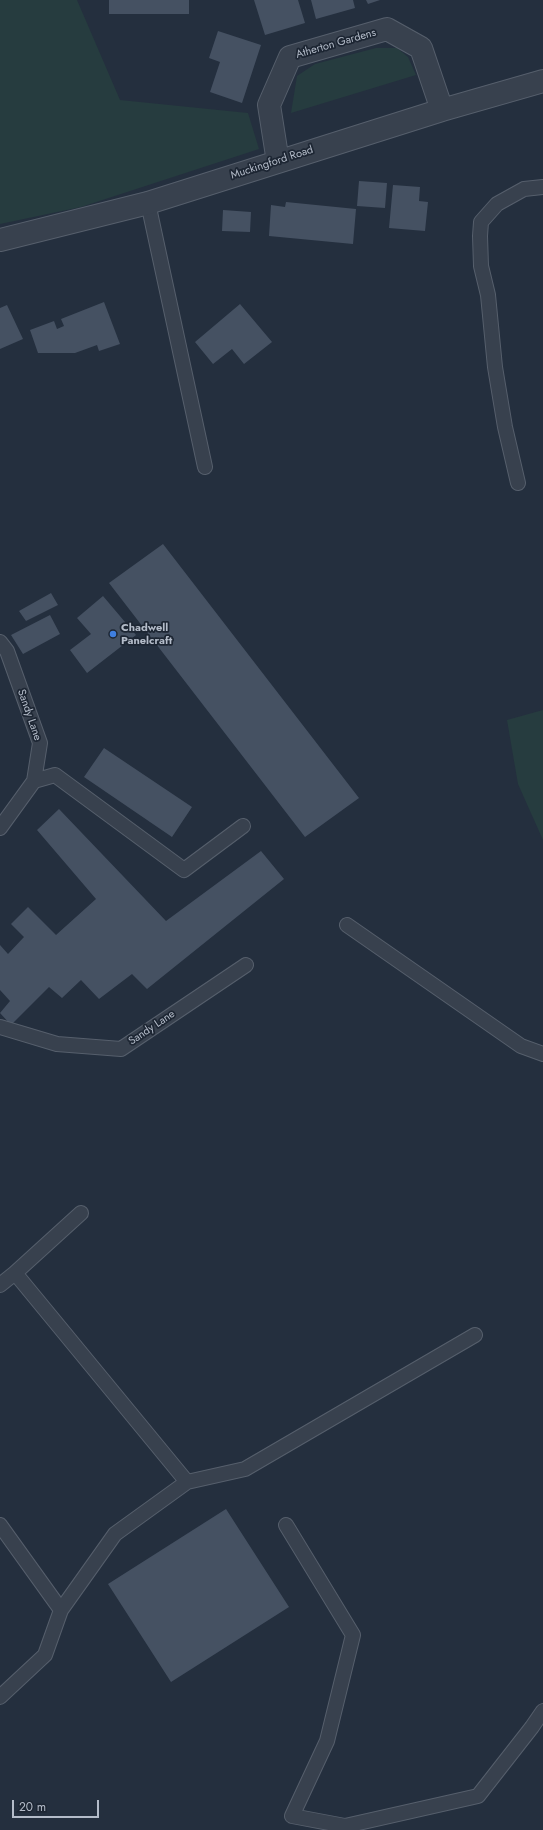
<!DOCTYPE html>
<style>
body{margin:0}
#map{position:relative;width:543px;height:1830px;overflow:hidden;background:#242f3e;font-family:Jost,sans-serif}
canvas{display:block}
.scale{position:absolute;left:12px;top:1800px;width:87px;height:18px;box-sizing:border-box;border:2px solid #b4bcc9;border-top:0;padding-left:5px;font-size:12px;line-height:14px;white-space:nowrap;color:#b4bcc9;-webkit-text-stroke:3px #1d2633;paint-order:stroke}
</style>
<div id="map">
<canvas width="543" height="1830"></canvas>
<div class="scale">20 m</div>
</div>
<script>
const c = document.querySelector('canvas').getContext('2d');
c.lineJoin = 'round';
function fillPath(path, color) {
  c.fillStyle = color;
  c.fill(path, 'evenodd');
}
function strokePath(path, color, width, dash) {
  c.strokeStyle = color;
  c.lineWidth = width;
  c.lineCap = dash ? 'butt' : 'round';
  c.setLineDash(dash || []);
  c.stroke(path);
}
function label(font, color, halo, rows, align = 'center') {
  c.font = font + ' Jost,sans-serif';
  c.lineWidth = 3.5;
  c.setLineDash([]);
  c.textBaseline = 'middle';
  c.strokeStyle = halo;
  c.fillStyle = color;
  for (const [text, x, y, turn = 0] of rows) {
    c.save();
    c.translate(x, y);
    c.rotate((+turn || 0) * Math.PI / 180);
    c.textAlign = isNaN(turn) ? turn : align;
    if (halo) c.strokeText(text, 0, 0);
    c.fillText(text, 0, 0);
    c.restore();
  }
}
const green = new Path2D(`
 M0 0H77L120 100 248 113 259 149 81 207 0 224Z
 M376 48H397L408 57 416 75 291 113 297 76 315 64Z
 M543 710V840L518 784 507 720Z`);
const building = new Path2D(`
 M109 0H189V14H109Z
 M254 0H298L305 23 265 35Z
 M311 0H353L355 8 316 19Z
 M366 0H380L368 4Z
 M218 31 261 45 242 103 210 92 220 62 209 58Z
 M359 181 387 183 385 208 357 206Z
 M393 185 420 187 419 201 428 202 425 231 389 228Z
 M286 202 356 209 353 244 269 236 271 205 285 207Z
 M223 210 251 212 250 232 222 231Z
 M104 302 120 344 99 351 97 345 75 353H38L30 330 54 321 57 329 64 326 61 319Z
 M240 304 272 342 244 364 232 349 213 364 195 342Z
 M7 305 23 339 0 349V308Z
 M163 544 359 798 305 837 109 583Z
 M51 593 58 605 26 621 19 611Z
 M103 596 136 635 87 673 70 650 91 634 77 618Z
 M50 615 60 634 23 654 11 635Z
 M104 748 192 807 172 837 84 777Z
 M59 809 166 921 261 851 284 879 147 989 132 974 99 999 81 980 62 998 49 987 11 1025 0 1013 10 1001 0 990V945L8 954 24 937 11 924 28 907 56 935 96 899 37 830Z
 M226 1509 289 1607 171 1682 108 1584Z`);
const lane = new Path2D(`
 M148 203 205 467
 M518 483 505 427 495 367 488 295 481 266 480 236 481 222 497 204 524 189 543 187
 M0 642 7 651 40 743 34 781 0 828
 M34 781 55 775 184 870 243 826
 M347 925 521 1046 543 1054
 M0 1027 57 1044 121 1049 246 965
 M15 1273 81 1213
 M0 1285 15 1273 187 1482
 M0 1525 61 1610
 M286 1525 353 1635 327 1741 292 1816 345 1826 478 1796 532 1727 543 1711
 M0 1697 45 1655 61 1610 115 1534 187 1482 245 1469 475 1335`);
const street = new Path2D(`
 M278 162 269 105 290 57 387 29 421 48 442 110
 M0 240 148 203 442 110 543 81`);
const markers = [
 [113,634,4,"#3f7fe0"]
];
const streetNames = [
 ["Atherton Gardens",336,44,-16],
 ["Muckingford Road",272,163,-18],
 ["Sandy Lane",29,715,71],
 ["Sandy Lane",152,1028,-34]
];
const poiNames = [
 ["Chadwell",121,628],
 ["Panelcraft",121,641]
];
fillPath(green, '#263c3f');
fillPath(building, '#455162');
strokePath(lane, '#565f6c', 16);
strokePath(street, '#565f6c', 24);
strokePath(lane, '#38414e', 14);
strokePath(street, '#38414e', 22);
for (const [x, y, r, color] of markers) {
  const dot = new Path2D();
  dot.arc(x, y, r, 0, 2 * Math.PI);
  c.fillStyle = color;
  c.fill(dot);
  strokePath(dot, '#1d2633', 1.5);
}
label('11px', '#b4bcc9', '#1d2633', streetNames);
label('bold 11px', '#b4bcc9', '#1d2633', poiNames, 'left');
</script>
